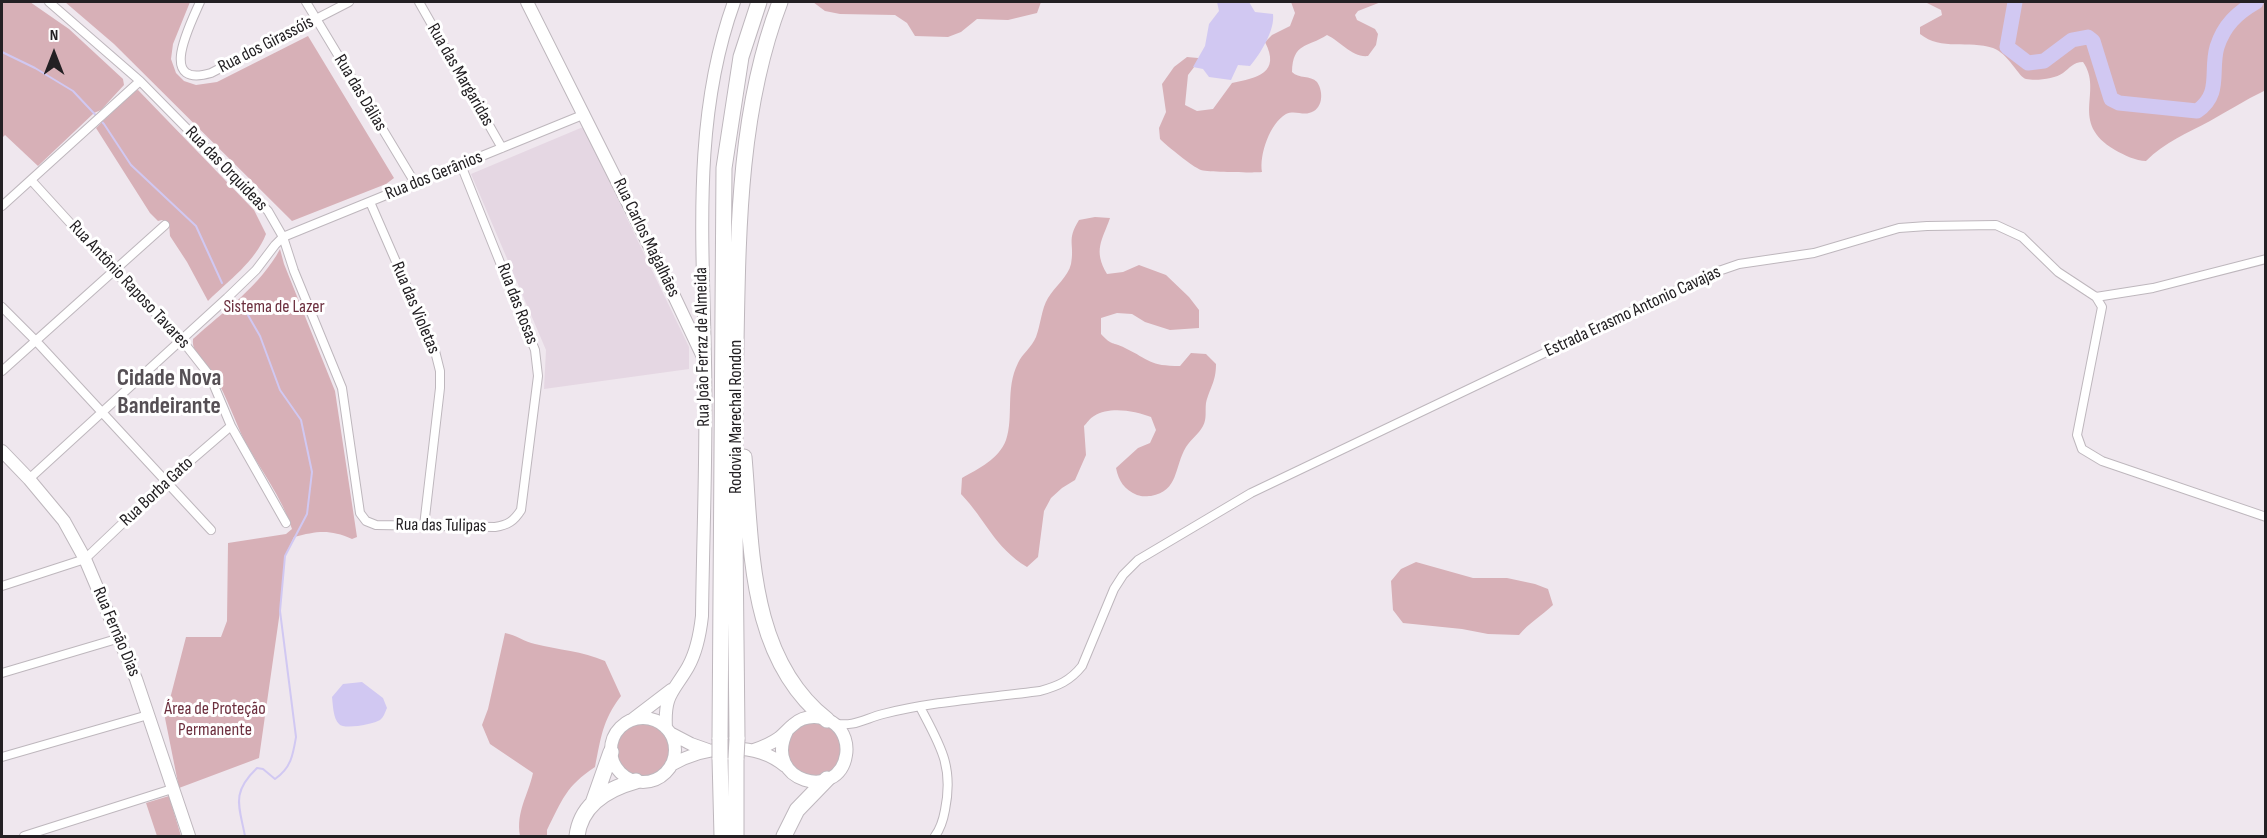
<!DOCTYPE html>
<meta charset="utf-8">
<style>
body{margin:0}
#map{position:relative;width:2267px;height:838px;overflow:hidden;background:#efe7ee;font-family:"Sofia Sans Condensed",sans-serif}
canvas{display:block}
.frame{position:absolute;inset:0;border:3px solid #232023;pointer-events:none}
.north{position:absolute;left:24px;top:24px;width:60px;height:60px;-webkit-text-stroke:4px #fff;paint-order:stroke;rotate:0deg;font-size:16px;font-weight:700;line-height:24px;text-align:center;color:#232023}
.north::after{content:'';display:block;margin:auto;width:21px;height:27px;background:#232023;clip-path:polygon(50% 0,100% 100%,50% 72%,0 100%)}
</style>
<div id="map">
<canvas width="2267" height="838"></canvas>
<div class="frame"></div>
<div class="north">N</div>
</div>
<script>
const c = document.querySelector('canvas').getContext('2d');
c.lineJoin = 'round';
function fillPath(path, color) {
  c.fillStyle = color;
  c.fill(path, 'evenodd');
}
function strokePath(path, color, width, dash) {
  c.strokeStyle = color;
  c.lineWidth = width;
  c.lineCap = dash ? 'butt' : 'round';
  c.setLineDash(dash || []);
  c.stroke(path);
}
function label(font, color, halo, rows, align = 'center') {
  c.font = font + ' "Sofia Sans Condensed",sans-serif';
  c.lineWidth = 6;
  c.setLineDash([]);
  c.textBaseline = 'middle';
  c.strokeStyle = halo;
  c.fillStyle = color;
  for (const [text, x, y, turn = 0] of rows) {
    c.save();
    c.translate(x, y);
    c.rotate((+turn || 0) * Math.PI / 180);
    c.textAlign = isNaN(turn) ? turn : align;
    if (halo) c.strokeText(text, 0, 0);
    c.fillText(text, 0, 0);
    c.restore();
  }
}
const built = new Path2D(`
 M583 127 689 347V369L544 389 546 350 471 174Z`);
const green = new Path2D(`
 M2 2H30L69 29 123 79 124 85 101 110 94 113 38 166 5 135 2 138Z
 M65 2H190L173 44 171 59 176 73 184 81 196 85 217 82 308 36 394 178 386 184 292 221 114 44Z
 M813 2H1041L1037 13 1008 20 977 19 961 32 948 37 915 36 907 23 895 15 840 14 825 11Z
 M1291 2H1381L1358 11 1355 15 1357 20 1375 29 1378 34 1376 45 1368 56C1353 58 1340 41 1327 35 1307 48 1293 42 1292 72 1299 79 1310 75 1317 82 1324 92 1323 110 1309 113 1302 115 1294 110 1286 114 1270 123 1259 155 1262 172 1257 173 1205 172 1201 170 1193 167 1167 146 1160 139L1159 128 1166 112 1162 84 1174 67 1187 57 1198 58V62L1188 75 1185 105 1197 111 1213 109 1232 83C1257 78 1281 73 1265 42L1272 35 1290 26 1295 13Z
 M1925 2H2265V88L2264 91C2245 100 2228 111 2210 121 2187 133 2165 142 2146 161 2136 161 2124 155 2115 150 2068 122 2104 92 2083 62 2073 62 2070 68 2063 73 2055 79 2036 81 2026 79 2019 78 2008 53 1993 48 1969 40 1941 51 1920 34V27L1942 15 1941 10Z
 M138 90 254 210 266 234C255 262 229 280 208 301L187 262 170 236 169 224 162 220 158 221 150 213 96 128 134 91Z
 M1095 217 1110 218C1102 241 1093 250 1107 274L1123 272 1139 265 1166 275 1189 297 1199 310V328L1170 330 1145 322 1132 314 1117 313 1101 318V334C1113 347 1112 341 1125 348 1150 360 1149 366 1180 366L1191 353 1206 354 1216 364C1216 382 1210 387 1206 403 1205 411 1207 419 1203 426 1199 434 1191 439 1186 447 1174 467 1179 491 1151 496 1145 496 1143 497 1137 495 1124 489 1119 482 1116 468L1138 448 1150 443 1156 430 1151 417C1135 411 1110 406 1094 416 1090 418 1087 423 1084 426L1086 455 1075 480 1062 488 1051 498 1044 511 1038 557 1027 567C994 547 986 520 961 494L962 478C978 469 999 459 1006 440 1014 417 1005 389 1018 363 1022 354 1032 347 1036 337 1041 324 1041 310 1048 298 1055 286 1068 277 1071 264 1075 243 1066 241 1079 220Z
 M280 249 284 264 335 391 357 537 352 539C330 529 317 531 294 537L285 556 280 611 259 758 179 788 165 718 186 637H221L227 621 228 543 286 534 292 529C282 497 260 469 244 440 234 419 227 397 215 377 208 365 191 354 193 339 223 312 261 285 280 249Z
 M1416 562 1473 578H1507L1535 584 1548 589 1553 605C1541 616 1529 623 1519 635L1488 634 1462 629 1403 623 1393 610 1391 581 1401 569Z
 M505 633C516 635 525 642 535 644 559 650 582 651 605 661L621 696C602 721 601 738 595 767 566 786 562 800 547 830V836H520C516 811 528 796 533 773L490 744 482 725 488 709Z
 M616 749a27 27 0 1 1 54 0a27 27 0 1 1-54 0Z
 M787 750a27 27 0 1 1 54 0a27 27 0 1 1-54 0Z
 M169 796 181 836H157L146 803Z`);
const water = new Path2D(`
 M1217 2H1249L1255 12 1273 14C1275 30 1261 53 1250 66L1238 65 1231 80 1209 77 1203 69 1193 67 1205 46 1209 24 1219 11Z
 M362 682 383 698 387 708C385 712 384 717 380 720 374 724 344 730 339 724 333 718 333 705 332 697L343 684Z`);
const stream = new Path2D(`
 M2 52 35 68 73 91 104 124 131 165 196 226 222 283
 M239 303 245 310 260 336 280 390 301 420 312 472 307 514 285 556 280 611 296 737C293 755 291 768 275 779L263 769 257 768C231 793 239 805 245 836`);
const river = new Path2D(`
 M2015 2 2007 47 2028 63 2044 61 2072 40 2088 37 2093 41 2111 99 2119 103 2197 111C2222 94 2210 71 2217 47 2224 25 2237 13 2256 2`);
const street = new Path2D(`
 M49 2 140 81 268 211 283 237 294 271 342 388 360 513 366 521 376 525 495 527C508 525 514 521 521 510L538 376 535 350 461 165
 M200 2C191 23 156 89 211 73L349 2
 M306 2 415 183
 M419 2 502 148
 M31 180 113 270 181 339 210 376 231 426 286 523
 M370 202 435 351 440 371V388L424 526
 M2 206 140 81
 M2096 297 2153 288 2266 259
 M2 307 36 341 211 530
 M2 371 165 225
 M29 479 227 298 256 270 275 245 283 237 585 114
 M2 586 85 559 166 482 231 426
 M2 673 120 638
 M920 707C940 745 954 766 945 810 943 821 941 828 935 836
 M834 723C853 728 866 718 883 714 934 701 988 698 1040 691 1058 686 1070 681 1082 666L1114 589 1123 575 1138 560 1251 493 1710 274 1739 264 1814 253 1899 228 1927 226 1996 225 2022 237 2058 272 2096 297 2102 307 2077 435 2082 449 2102 461 2266 517
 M2 757 148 715
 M24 836 172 789`);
const secondary = new Path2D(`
 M527 2 666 279 703 357
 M2 451 29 479 64 521 85 559 136 679 189 836
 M611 750a32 32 0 1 1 64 0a32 32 0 1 1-64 0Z
 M633 719 671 690
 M666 728C664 694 673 693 688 667 697 651 700 634 702 616 703 532 707 447 705 362 703 241 692 118 734 2
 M670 733 691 744 708 750
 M754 750C763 747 772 743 779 738 784 734 788 729 793 725 805 714 824 715 836 725 844 732 848 744 846 755 839 802 762 782 787 731
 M671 765C705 746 754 740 785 766`);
const highway = new Path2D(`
 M744 457C752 547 748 658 827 720
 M720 739 724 168 741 57 759 2
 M737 739C736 607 733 475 736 343 738 229 739 109 780 2
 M720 758 722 836
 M593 803 611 752
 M577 836C581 804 607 789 636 781
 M736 836V758
 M784 836 797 810 827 779`);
const highwayBridge = new Path2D(`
 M720 758V739
 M736 758 737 739`);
const streetNames = [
 ["Rua dos Girassóis",266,45,-27],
 ["Rua das Margaridas",460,75,60],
 ["Rua das Dálias",360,93,59],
 ["Rua das Orquideas",226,169,46],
 ["Rua dos Gerânios",434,176,-22],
 ["Rua Carlos Magalhães",646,238,64],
 ["Rua Antônio Raposo Tavares",129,285,47],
 ["Rua das Rosas",517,304,69],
 ["Rua das Violetas",415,308,67],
 ["Estrada Erasmo Antonio Cavajas",1633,312,-25],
 ["Rua João Ferraz de Almeida",703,347,-91],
 ["Rodovia Marechal Rondon",736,417,-90],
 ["Rua Borba Gato",157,492,-43],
 ["Rua das Tulipas",441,526,1],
 ["Rua Fernão Dias",116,632,67]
];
const parkNames = [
 ["Sistema de Lazer",274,307],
 ["Área de Proteção",215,709],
 ["Permanente",215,730]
];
const districtNames = [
 ["Cidade Nova",169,379],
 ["Bandeirante",169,407]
];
fillPath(built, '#e5d7e3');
fillPath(green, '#d7b0b7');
fillPath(water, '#d1c8f2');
strokePath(stream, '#d1c8f2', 2);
strokePath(river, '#d1c8f2', 15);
strokePath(street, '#beb7bd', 10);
strokePath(secondary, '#beb7bd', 14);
strokePath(highway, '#beb7bd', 17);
strokePath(street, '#fff', 8);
strokePath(secondary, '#fff', 12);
strokePath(highway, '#fff', 15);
strokePath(highwayBridge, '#beb7bd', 17, []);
strokePath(highwayBridge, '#fff', 15);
label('18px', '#232023', '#fff', streetNames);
label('18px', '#6c2f3e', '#fff', parkNames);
label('bold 24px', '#554f54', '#fff', districtNames);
</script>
